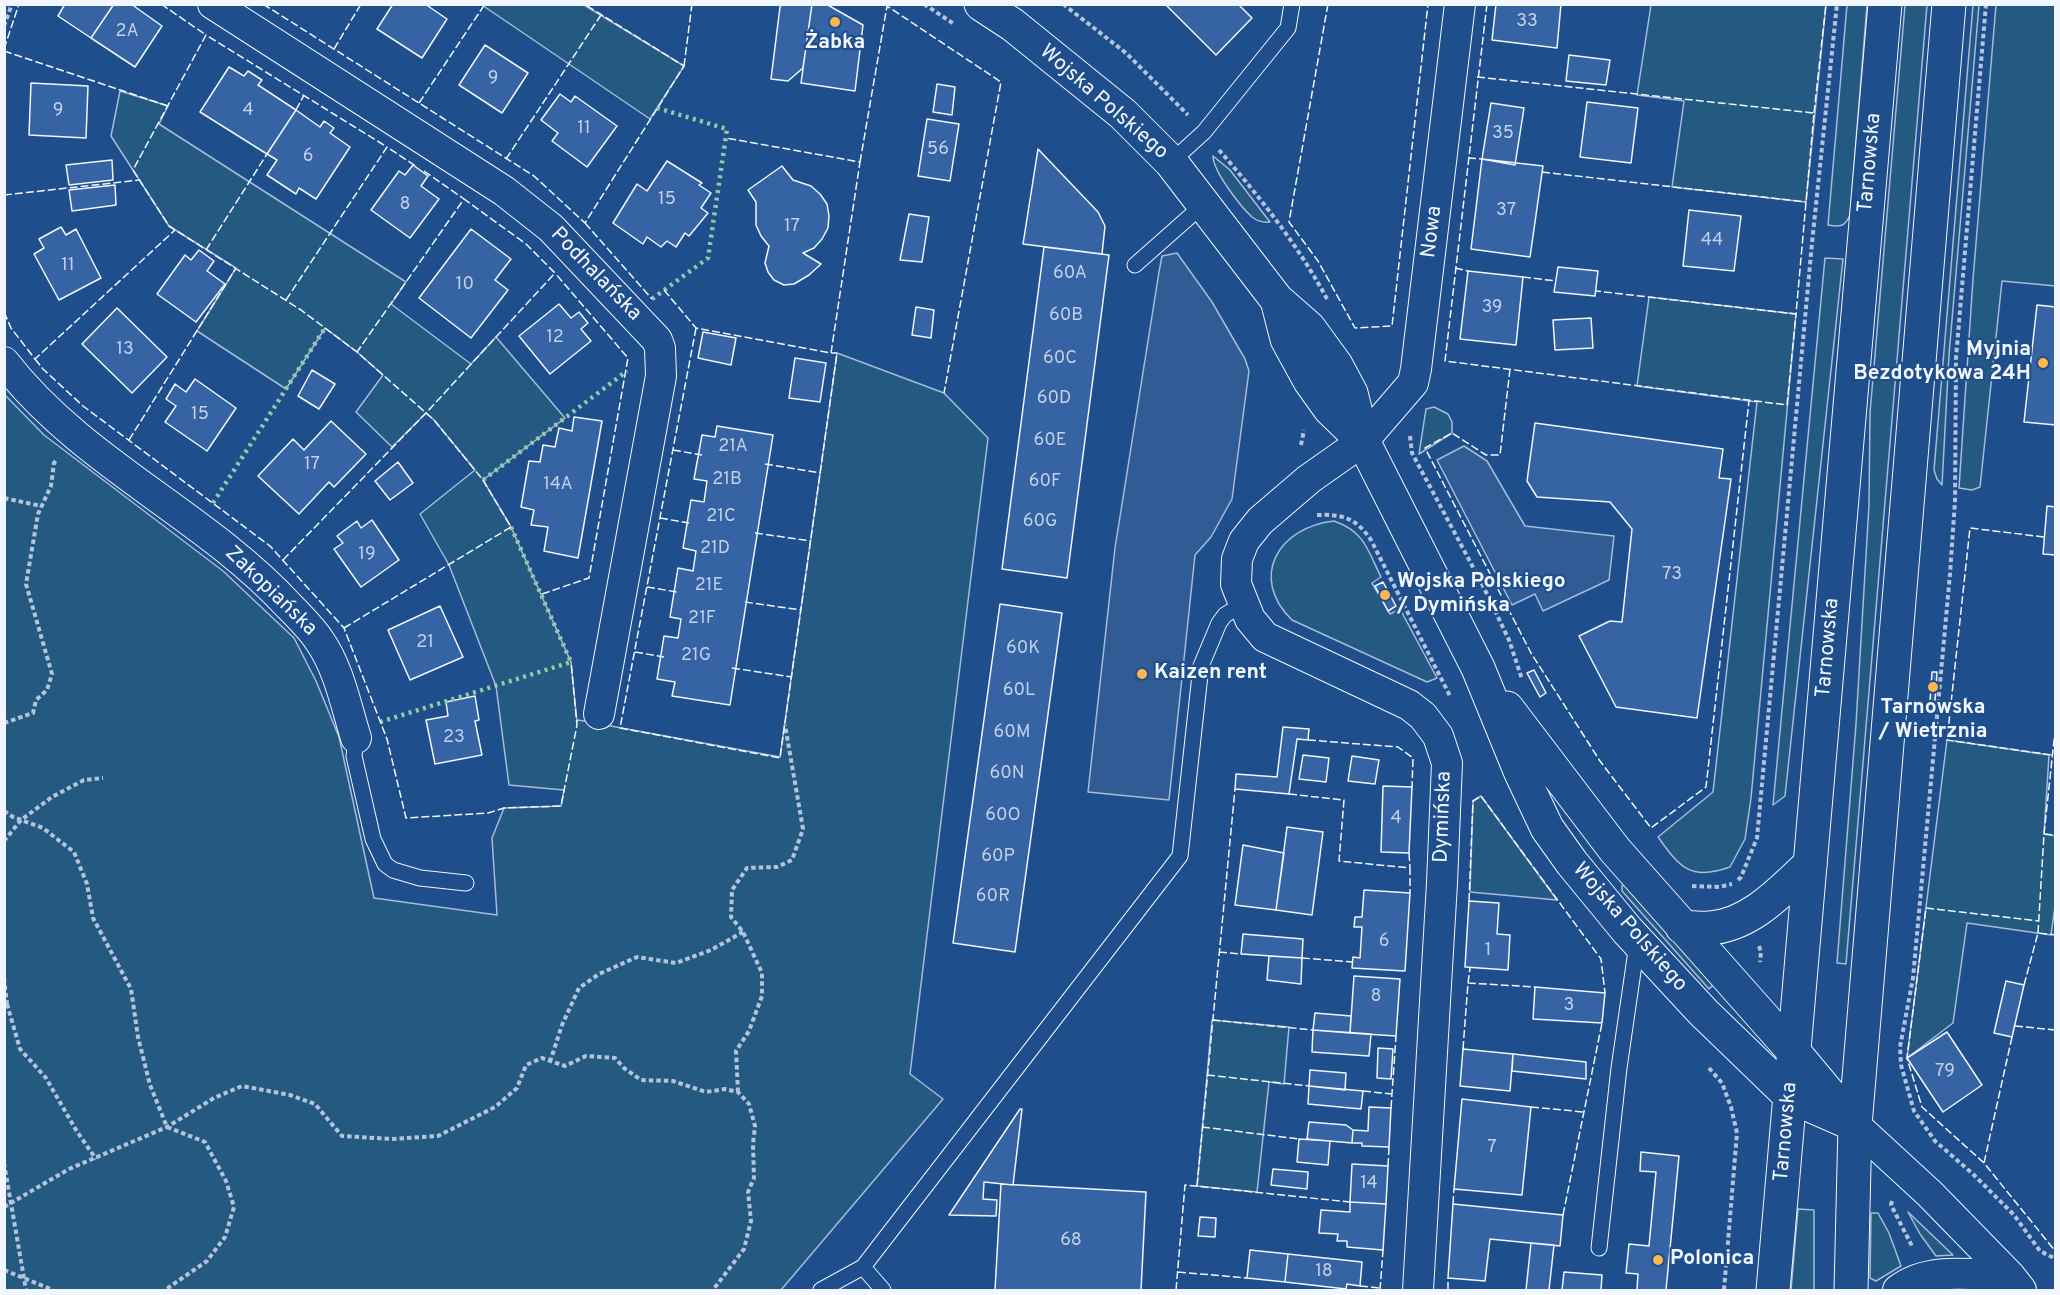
<!DOCTYPE html>
<meta charset="utf-8">
<style>
body{margin:0}
#map{position:relative;width:2060px;height:1295px;overflow:hidden;background:#1f4e8c;font-family:Overpass,sans-serif}
canvas{display:block}
.frame{position:absolute;inset:0;border:6px solid #f2f6ff;pointer-events:none}
</style>
<div id="map">
<canvas width="2060" height="1295"></canvas>
<div class="frame"></div>
</div>
<script>
const c = document.querySelector('canvas').getContext('2d');
c.lineJoin = 'round';
function fillPath(path, color) {
  c.fillStyle = color;
  c.fill(path, 'evenodd');
}
function strokePath(path, color, width, dash) {
  c.strokeStyle = color;
  c.lineWidth = width;
  c.lineCap = dash ? 'butt' : 'round';
  c.setLineDash(dash || []);
  c.stroke(path);
}
function label(font, color, halo, rows, align = 'center') {
  c.font = font + ' Overpass,sans-serif';
  c.lineWidth = 4.5;
  c.setLineDash([]);
  c.textBaseline = 'middle';
  c.strokeStyle = halo;
  c.fillStyle = color;
  for (const [text, x, y, turn = 0] of rows) {
    c.save();
    c.translate(x, y);
    c.rotate((+turn || 0) * Math.PI / 180);
    c.textAlign = isNaN(turn) ? turn : align;
    if (halo) c.strokeText(text, 0, 0);
    c.fillText(text, 0, 0);
    c.restore();
  }
}
const green = new Path2D(`
 M482 5H584L684 66 650 119Z
 M1651 5H1826L1806 202 1672 187 1684 101 1637 95Z
 M1847 5H1867L1850 215C1845 227 1840 227 1828 225Z
 M1905 5H1927L1846 964 1837 963 1856 724 1869 505 1870 413Z
 M1973 5H1979L1949 355 1942 485 1937 479 1934 470Z
 M1996 5H2055L2056 286 2002 281 1980 487 1972 490 1959 488 1973 279Z
 M120 91 168 106 159 124 406 282 391 304 471 364 496 337 565 418 483 480 511 527 571 662 577 722 578 720 780 757 837 353 944 393 988 438 910 1074 943 1099 781 1290H5L4 394 44 435 223 571 294 638 316 681 339 737 374 898 497 915 492 838 504 808 561 806 564 790 509 785 496 686 449 565 420 514 475 470 434 420 426 413 392 447 356 412 383 375 357 352 325 328 286 389 197 331 236 268 169 226 111 136Z
 M1213 156 1230 170 1270 222C1263 223 1257 221 1252 217 1240 206 1213 171 1213 156Z
 M1825 258 1843 259 1785 796 1773 805Z
 M1649 297 1796 314 1751 798 1745 839 1730 867C1691 881 1680 868 1658 837L1713 792 1757 402 1637 386Z
 M1434 407 1448 414 1452 422V433L1419 454 1426 409Z
 M1334 521C1365 532 1367 549 1381 577L1372 583 1390 614 1400 609 1437 678 1427 682 1292 620C1248 577 1279 527 1334 521Z
 M1947 740 2049 755 2044 834 2056 836V899L2051 935 1967 923 1953 1023 1907 1058Z
 M1481 796 1557 900 1470 892 1473 801Z
 M1625 883 1716 982 1709 989 1622 891V886Z
 M1212 1020 1289 1027 1284 1084 1269 1082 1257 1192 1197 1186Z
 M1798 1209 1814 1210V1290H1791Z
 M1908 1212 1953 1255 1936 1256 1920 1234Z
 M1871 1213H1878L1889 1233 1901 1266 1876 1281 1870 1278Z`);
const parking = new Path2D(`
 M1177 253 1212 302 1245 359 1249 371 1232 499 1211 537 1195 555 1169 800 1088 792 1115 548 1159 272 1162 256Z
 M1464 446 1487 461 1525 526 1614 536 1609 580 1543 611 1535 594 1512 605 1437 460Z`);
const building = new Path2D(`
 M65 4H114L91 38 58 16Z
 M114 4H131L162 26 135 67 91 38Z
 M393 4H425L447 19 422 58 377 29Z
 M783 4H812L803 68 788 81 771 79 780 7Z
 M812 4H826L863 25 855 91 801 83Z
 M1165 4H1238L1252 18 1216 55Z
 M1496 4H1561L1557 48 1492 40Z
 M485 45 528 73 502 113 459 85Z
 M1569 55 1610 60 1606 85 1566 81Z
 M229 67 244 76 248 71 262 80 258 85 296 110 267 154 200 112Z
 M31 83 88 86 86 138 29 135Z
 M937 84 955 87 952 115 933 112Z
 M560 94 571 102 575 96 617 126 587 167 552 141 558 133 541 120Z
 M1587 102 1638 108 1631 163 1580 157Z
 M1491 103 1524 108 1515 165 1482 159Z
 M296 110 320 127 324 121 334 128 330 133 350 147 316 199 299 188 296 194 267 175 277 160 267 154Z
 M927 119 959 124 950 181 918 176Z
 M1038 149 1098 212 1105 226 1102 254 1023 244Z
 M1482 159 1543 166 1530 257 1471 249Z
 M112 160 113 180 69 185 66 165Z
 M667 161 702 183 699 185 711 193 701 208 708 213 689 236 685 233 676 247 667 241 661 247 647 237 643 244 613 223 637 184 647 191Z
 M413 165 428 176 421 186 439 199 410 238 371 210 399 171 405 175Z
 M782 166 793 180 811 186 820 194 827 204 829 216 828 228 822 239 814 248 803 253 821 264 809 275 794 284 784 285 774 280 768 272 765 263 769 246 761 236 756 225V202L748 190Z
 M115 185 116 205 72 211 69 190Z
 M1689 210 1741 216 1734 271 1683 266Z
 M909 214 929 217 922 262 900 260Z
 M61 227 66 235 76 229 101 278 59 300 34 254 44 248 39 239Z
 M471 229 511 259 495 280 508 290 471 338 419 298Z
 M1044 247 1109 255 1067 578 1002 569Z
 M199 250 214 261 207 271 225 284 196 322 157 294 185 255 191 260Z
 M1558 267 1598 271 1595 296 1554 292Z
 M1468 271 1523 277 1516 345 1460 339Z
 M559 304 571 318 579 312 588 323 581 329 591 341 550 374 519 336Z
 M2037 305 2056 307V425L2024 422Z
 M916 307 934 310 931 338 912 335Z
 M117 308 167 357 132 393 82 344Z
 M1591 318 1593 348 1555 350 1553 320Z
 M703 332 736 338 731 365 698 358Z
 M795 358 826 363 820 402 789 398Z
 M312 370 335 384 319 409 298 396Z
 M195 379 236 408 207 451 165 422 176 406 166 399 175 384 186 392Z
 M574 417 602 421 578 558 544 551 548 527 531 525 534 510 521 507 529 461 540 462 543 445 555 447 559 428 572 431Z
 M331 421 366 454 334 487 329 482 299 514 258 476 293 439 304 450Z
 M1535 423 1723 449 1719 478 1731 479 1697 718 1616 707 1579 636 1610 621 1622 622 1632 529 1610 502 1537 497 1527 481Z
 M717 426 773 435 730 705 672 696 675 682 657 679 664 636 678 638 681 619 670 617 678 568 693 571 696 551 683 548 691 500 704 502 707 481 694 479 702 435 715 437Z
 M398 462 413 483 390 500 375 481Z
 M2047 506 2056 507V555L2043 554Z
 M372 520 399 560 361 587 334 549 343 543 337 536 357 521 361 528Z
 M1383 582 1396 606 1388 611 1375 586Z
 M1000 604 1062 613 1015 952 953 943Z
 M440 606 463 657 410 680 388 630Z
 M1534 670 1546 693 1540 697 1527 673Z
 M1932 672H1937L1935 702 1930 701Z
 M475 696 479 720 475 721 482 755 435 764 426 720 448 716 446 702Z
 M1283 727 1309 729 1308 740 1297 739 1289 794 1235 789 1236 774 1277 777Z
 M1303 755 1329 758 1326 782 1299 779Z
 M1352 756 1379 760 1375 784 1348 781Z
 M1383 786 1412 787 1409 853 1381 852Z
 M1287 827 1323 832 1312 915 1276 910Z
 M1243 845 1284 853 1276 910 1235 905Z
 M1364 890 1410 893 1405 971 1352 968 1353 957 1360 958 1362 927H1354L1355 917H1362Z
 M1469 901 1499 903 1497 934 1510 935 1508 970 1465 967Z
 M1243 934 1303 939 1302 958 1241 954Z
 M1269 956 1302 958 1301 984 1267 980Z
 M1354 976 1400 979 1396 1036 1350 1033Z
 M2006 981 2024 985 2012 1037 1994 1033Z
 M1535 987 1605 993 1602 1023 1533 1019Z
 M1315 1013 1351 1016 1350 1033 1313 1030Z
 M1313 1030 1371 1034 1369 1056 1312 1052Z
 M1947 1032 1982 1085 1943 1112 1907 1058Z
 M1378 1048 1393 1049 1391 1079 1377 1078Z
 M1463 1049 1513 1054 1510 1091 1460 1086Z
 M1513 1054 1586 1062V1079L1512 1071Z
 M1310 1070 1346 1073 1345 1090 1309 1086Z
 M1309 1086 1363 1091 1361 1109 1308 1104Z
 M1462 1099 1531 1107 1522 1195 1454 1189Z
 M1369 1107 1391 1108 1389 1147 1362 1146V1143H1352L1353 1130 1368 1131Z
 M1020 1109H1022L1013 1185 984 1182 983 1199 997 1200 996 1216 949 1215Z
 M1309 1122 1346 1125 1353 1130 1352 1143 1307 1139Z
 M1299 1139 1330 1141 1328 1165 1297 1162Z
 M1641 1152 1679 1156 1666 1290H1637L1638 1274 1626 1273 1629 1244 1649 1246 1656 1172 1640 1171Z
 M1352 1164 1388 1166 1386 1204 1350 1202Z
 M1273 1169 1308 1172 1307 1189 1271 1185Z
 M1001 1184 1146 1192 1141 1290H995Z
 M1350 1202 1386 1204 1383 1250 1347 1247V1241H1337L1338 1234 1319 1233 1321 1210 1350 1212Z
 M1453 1204 1563 1215 1560 1246 1490 1239 1485 1281 1448 1278Z
 M1200 1217 1216 1218 1215 1237 1198 1236Z
 M1531 1243 1554 1245 1549 1290H1526Z
 M1250 1250 1288 1254 1285 1282 1247 1278Z
 M1288 1254 1362 1262 1360 1286 1347 1284 1346 1289 1285 1282Z
 M1564 1272 1602 1275 1601 1290H1562Z`);
const path = new Path2D(`
 M924 4 954 24
 M1063 4 1126 53 1188 115
 M1986 4 1956 358 1955 501 1950 574 1913 978 1900 1047 1901 1065 1914 1111 1935 1141 1973 1174 2014 1215 2040 1251 2056 1259
 M4 26 12 4
 M1219 150C1259 196 1298 245 1327 299
 M1410 436 1412 453 1482 584 1509 640 1522 679
 M1301 445 1304 430
 M4 498 41 506
 M1317 515C1343 514 1356 518 1371 540L1450 696
 M4 723 33 713 36 700 47 690 52 674 26 584 38 514 51 486 54 463 57 459
 M4 811 13 817 43 828 74 852 87 884 93 918 131 989 138 1037 150 1085 167 1127 205 1142 226 1181 234 1207 225 1237 207 1261 165 1290
 M4 841 21 820 52 797 84 780 103 778
 M1738 880 1741 877 1757 838 1812 243 1837 4
 M1692 886 1719 887 1732 884
 M1759 946 1761 952 1760 962
 M4 978 7 1004 4 1005
 M7 1004 20 1049 46 1078 76 1130 96 1159
 M550 1062 562 1025 579 988 599 974 637 957 676 963 711 950 743 932
 M1709 1068 1722 1083 1731 1107 1737 1133 1724 1290
 M738 1092 736 1051 749 1031 762 996V973L743 932 731 917 732 890 747 868 777 867 792 860 803 829 785 725
 M4 1163 26 1290
 M1892 1201 1891 1205 1913 1248
 M4 1207 69 1169 167 1127 214 1098 242 1086 290 1095 315 1104 342 1136 392 1139 438 1136 495 1107 517 1088 526 1065 542 1058 565 1066 586 1056 615 1058 624 1068 641 1080 673 1081 706 1092 725 1089 738 1092 749 1104 755 1126 753 1144 754 1178 748 1192 751 1221 744 1249 713 1290
 M4 1270 53 1290`);
const service = new Path2D(`
 M1171 162 1204 132 1288 28 1292 4
 M1135 265 1204 204
 M356 738 354 756 373 839 385 864 393 870 420 878 466 883
 M1599 1248 1619 1068 1637 944
 M821 1290 863 1267
 M883 1290 863 1267 1180 856 1201 666 1219 623 1225 615 1243 604`);
const minor = new Path2D(`
 M213 4 504 191 551 228 657 340 660 348 661 376 599 714
 M4 362C82 463 204 514 289 606 300 617 311 628 319 640 339 668 346 706 356 738
 M1855 1125 1930 1194 2010 1276 2021 1290
 M1418 1290 1442 883 1447 763 1438 736 1423 716 1409 705 1265 637 1250 619 1236 584 1237 559 1244 541 1260 521 1309 479 1363 441 1413 383 1416 369 1460 4
 M1898 1290C1929 1266 1973 1275 2010 1276`);
const tertiary = new Path2D(`
 M981 4 1013 25 1123 114 1171 162 1277 300 1309 328 1336 365 1351 393 1363 441 1478 668 1521 773 1547 828 1572 863 1627 930 1703 1012 1791 1097 1855 1125
 M1277 300 1287 339 1310 381 1330 409 1363 441
 M1507 708 1615 850 1794 1052 1850 1119
 M1682 927C1691 927 1701 929 1710 928 1751 925 1782 890 1810 864`);
const primary = new Path2D(`
 M1773 1290 1885 4
 M1851 1290 1855 1125 1949 4`);
const hedge = new Path2D(`
 M652 299 708 258 727 129 657 108
 M483 480 627 371
 M213 503 325 328
 M380 722 571 662 511 527`);
const fence = new Path2D(`
 M161 4 206 35
 M263 4 534 176 585 223 684 66 584 4
 M1328 4 1289 222 1318 261 1355 328 1392 326 1428 4
 M1487 4 1445 361 1787 405 1796 314
 M4 49 19 4
 M334 49 361 4
 M4 51 168 106
 M684 66 692 4
 M1477 77 1814 113 1796 314 1596 291
 M419 103 485 4
 M296 110 304 95
 M1814 113 1826 4
 M1468 158 1482 159
 M506 159 601 15
 M860 162 887 6 1001 82 944 393
 M424 171 464 199
 M1542 172 1806 202
 M4 195 140 180
 M585 223 652 299
 M206 250 267 154
 M1455 268 1468 271
 M1523 277 1556 281
 M664 290 696 328 831 353 860 162 726 138
 M286 300 387 147 417 167
 M4 312 11 328 35 359 175 230
 M696 328 620 728 780 758 837 353H831
 M35 359 43 369 83 406 270 546 344 628 387 739 406 818 488 813 504 808 561 806 577 725 571 662
 M1510 369 1500 455H1486L1452 433 1425 448 1531 653 1600 761 1651 828 1706 787 1749 401
 M129 440 236 268
 M673 450 702 455
 M765 464 821 473
 M660 518 689 523
 M755 533 811 541
 M2044 537 1970 528 1947 740 2052 755
 M283 560 426 413 555 273 526 244 464 199 357 352
 M647 587 677 592
 M542 594 589 578 628 358 555 273
 M745 602 801 610
 M344 628 511 527 483 480 434 420 357 352 301 310 169 226 133 170 206 35 387 147
 M635 652 664 657
 M732 668 792 677
 M1308 740 1398 747 1413 758 1412 787
 M1289 794 1344 800 1339 861 1410 868V893
 M2044 834 2056 722
 M1409 853 1410 868
 M1469 901 1473 801 1481 796 1601 959 1605 993
 M2038 933 2044 834 2056 835
 M1219 952 1241 954
 M1302 958 1353 962
 M1468 983 1470 968
 M2024 985 2038 933 2056 935
 M1212 1020 1313 1030
 M2015 1026 2056 1030
 M2012 1037 1984 1163 2056 1252
 M1463 1049 1468 983 1535 987
 M1207 1075 1309 1086
 M1363 1091 1392 1094
 M1531 1107 1584 1112
 M1391 1108 1396 1036
 M1202 1127 1299 1139
 M1984 1163 1922 1107 1907 1058 1926 908 2039 921
 M1388 1166 1389 1147
 M1197 1186 1235 789
 M1453 1204 1454 1189
 M1563 1215 1602 1023
 M1178 1272 1247 1278
 M1360 1286 1380 1288
 M1176 1290 1185 1185 1350 1202
 M1380 1290 1383 1250
 M1448 1290V1278`);
const markers = [
 [835,22,6,"#ffb74d"],
 [2043,363,6,"#ffb74d"],
 [1385,595,6,"#ffb74d"],
 [1142,674,6,"#ffb74d"],
 [1933,687,6,"#ffb74d"],
 [1658,1260,6,"#ffb74d"]
];
const numberNames = [
 ["33",1527,22],
 ["2A",127,32],
 ["9",493,79],
 ["9",58,111],
 ["4",248,111],
 ["11",584,129],
 ["35",1503,134],
 ["56",938,150],
 ["6",308,157],
 ["15",667,200],
 ["8",405,205],
 ["37",1506,211],
 ["17",792,227],
 ["44",1712,241],
 ["11",68,266],
 ["60A",1070,274],
 ["10",465,285],
 ["39",1492,308],
 ["60B",1066,316],
 ["12",555,338],
 ["13",125,350],
 ["60C",1060,359],
 ["60D",1054,399],
 ["15",200,415],
 ["60E",1050,441],
 ["21A",733,447],
 ["17",312,465],
 ["21B",727,480],
 ["60F",1045,482],
 ["14A",558,485],
 ["21C",721,517],
 ["60G",1040,522],
 ["21D",715,549],
 ["19",367,555],
 ["73",1672,575],
 ["21E",709,586],
 ["21F",702,619],
 ["21",425,643],
 ["60K",1023,649],
 ["21G",696,656],
 ["60L",1019,691],
 ["60M",1012,733],
 ["23",454,738],
 ["60N",1007,774],
 ["60O",1003,816],
 ["4",1396,819],
 ["60P",998,857],
 ["60R",993,897],
 ["6",1384,942],
 ["1",1488,951],
 ["8",1376,997],
 ["3",1569,1006],
 ["79",1945,1072],
 ["7",1492,1148],
 ["14",1369,1184],
 ["68",1071,1241],
 ["18",1324,1272]
];
const poiNames = [
 ["Żabka",835,44,"center"],
 ["Myjnia",2031,351,"right"],
 ["Bezdotykowa 24H",2031,375,"right"],
 ["Wojska Polskiego",1397,583],
 ["/ Dymińska",1397,607],
 ["Kaizen rent",1154,674],
 ["Tarnowska",1933,709,"center"],
 ["/ Wietrznia",1933,733,"center"],
 ["Polonica",1670,1260]
];
const streetNames = [
 ["Wojska Polskiego",1103,103,41],
 ["Tarnowska",1871,163,-85],
 ["Nowa",1433,232,-83],
 ["Podhalańska",595,275,46],
 ["Zakopiańska",270,592,44],
 ["Tarnowska",1829,648,-85],
 ["Dymińska",1444,817,-88],
 ["Wojska Polskiego",1629,928,49],
 ["Tarnowska",1787,1132,-85]
];
fillPath(green, '#245a82');
strokePath(green, '#a8bbd7', 1.5);
fillPath(parking, '#305b95');
strokePath(parking, '#a8bbd7', 1.5);
fillPath(building, '#3563a3');
strokePath(building, '#f2f6ff', 1.5);
strokePath(service, '#f2f6ff', 17);
strokePath(minor, '#f2f6ff', 32);
strokePath(tertiary, '#f2f6ff', 35);
strokePath(primary, '#f2f6ff', 35);
strokePath(path, '#b3c4dc', 4, [4.5, 3]);
strokePath(service, '#1f4e8c', 15);
strokePath(minor, '#1f4e8c', 30);
strokePath(tertiary, '#1f4e8c', 33);
strokePath(primary, '#1f4e8c', 33);
strokePath(hedge, '#97c8a6', 4.5, [3, 4.5]);
strokePath(fence, '#f2f6ff', 1.5, [8, 3]);
for (const [x, y, r, color] of markers) {
  const dot = new Path2D();
  dot.arc(x, y, r, 0, 2 * Math.PI);
  c.fillStyle = color;
  c.fill(dot);
  strokePath(dot, '#1f4e8c', 2);
}
label('18px', '#c3d1e8', null, numberNames);
label('bold 21px', '#f2f6ff', '#1f4e8c', poiNames, 'left');
label('21px', '#f2f6ff', '#1f4e8c', streetNames);
</script>
